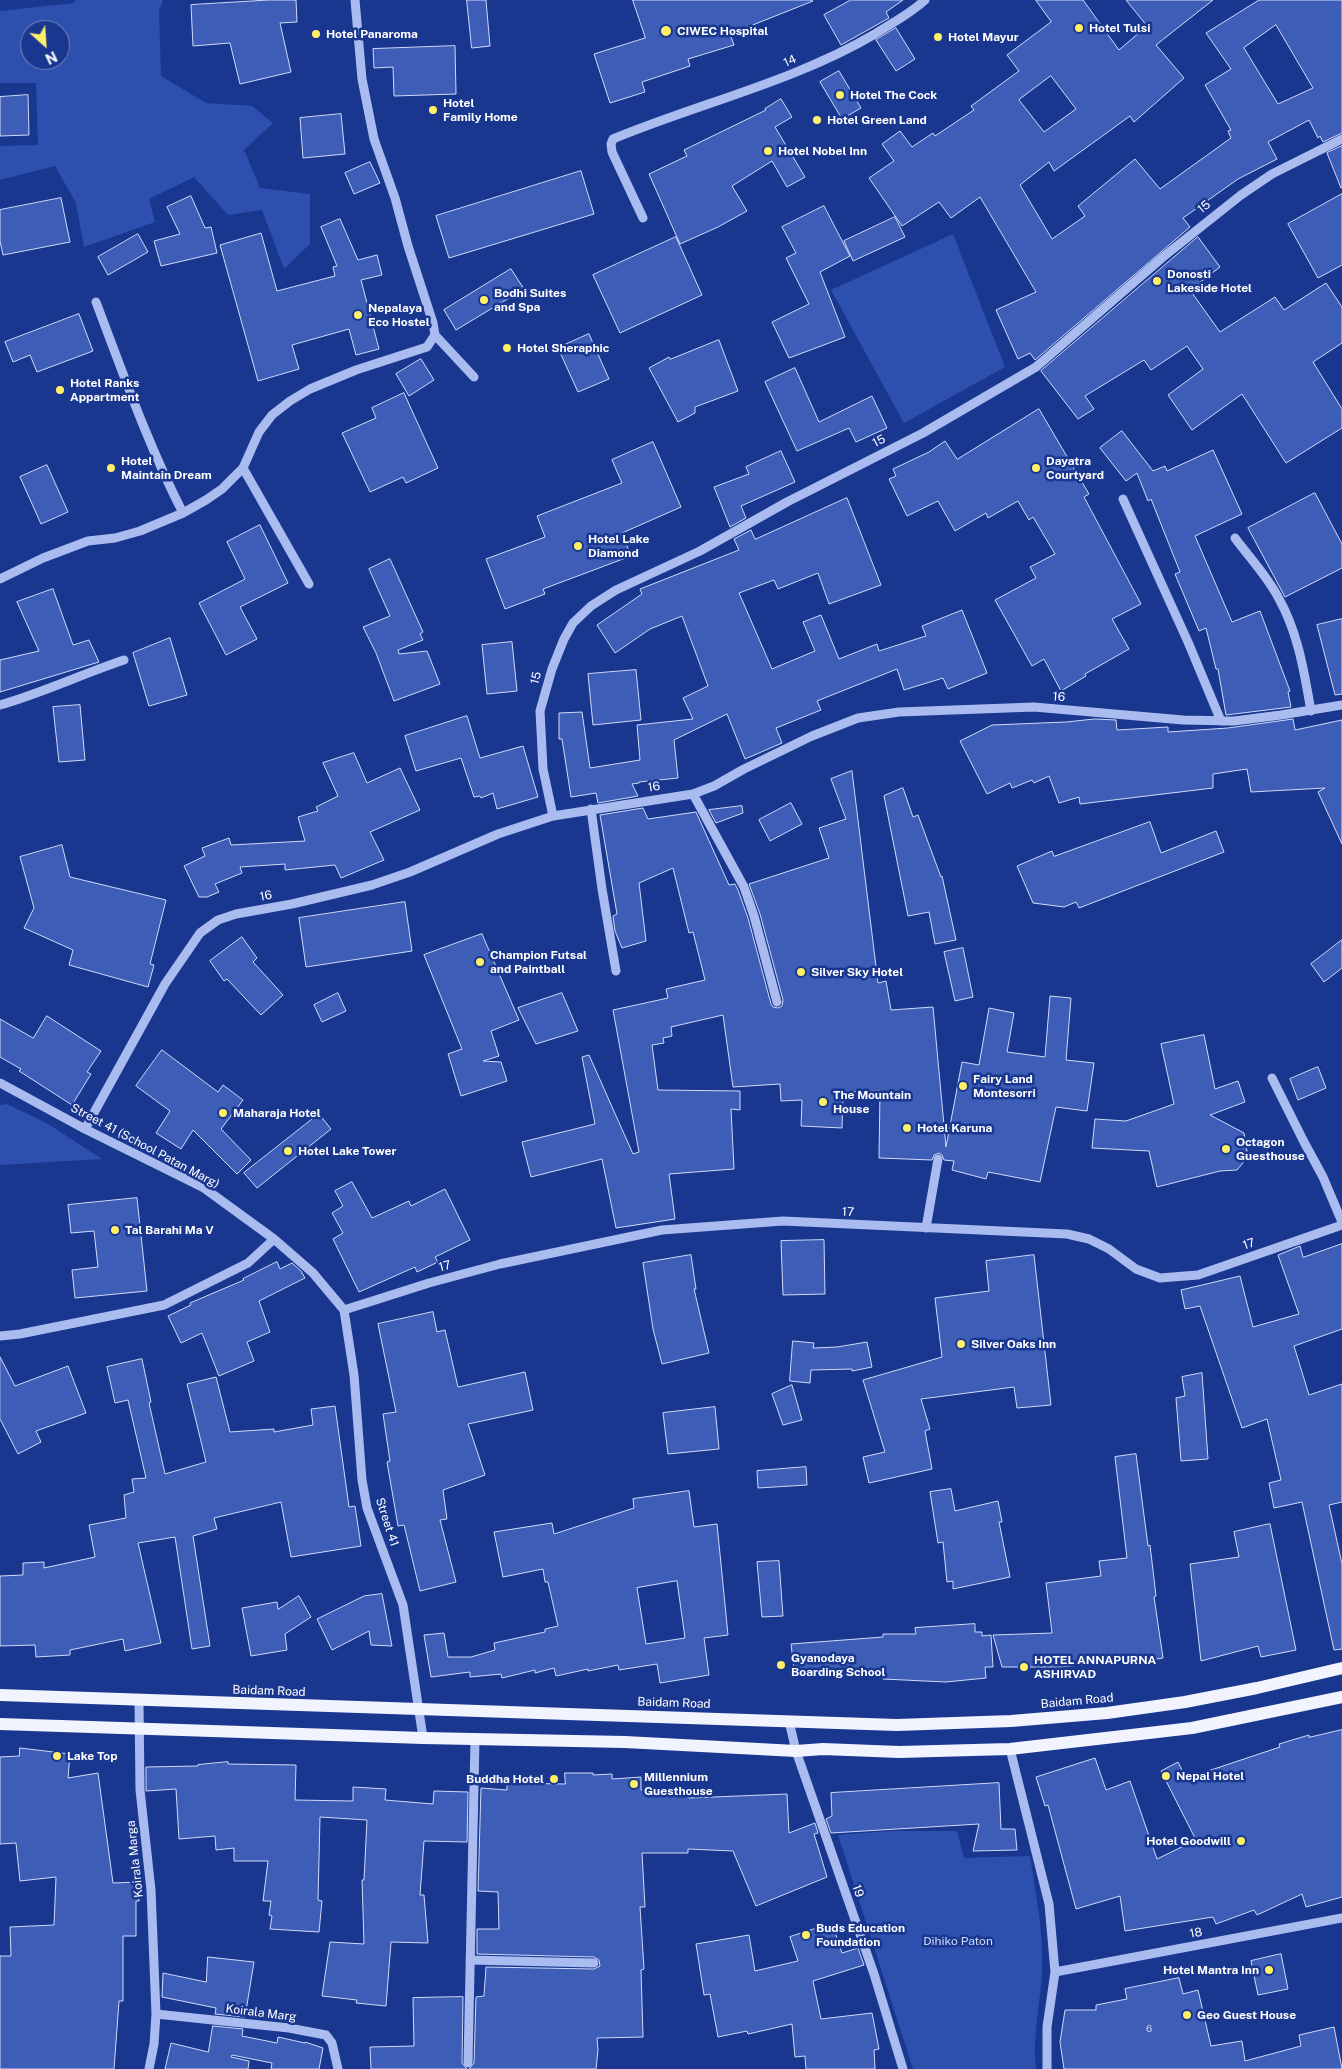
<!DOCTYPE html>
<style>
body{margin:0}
#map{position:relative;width:1342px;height:2069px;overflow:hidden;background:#1a3790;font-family:"Public Sans",sans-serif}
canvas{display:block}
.north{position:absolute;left:20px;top:20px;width:50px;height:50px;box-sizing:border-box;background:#1a3790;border:1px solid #7687bc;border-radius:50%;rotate:154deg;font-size:14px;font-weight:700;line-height:20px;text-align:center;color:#fff}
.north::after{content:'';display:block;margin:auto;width:18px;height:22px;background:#fff067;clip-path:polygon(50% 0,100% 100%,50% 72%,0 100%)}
</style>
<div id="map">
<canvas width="1342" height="2069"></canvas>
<div class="north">N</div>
</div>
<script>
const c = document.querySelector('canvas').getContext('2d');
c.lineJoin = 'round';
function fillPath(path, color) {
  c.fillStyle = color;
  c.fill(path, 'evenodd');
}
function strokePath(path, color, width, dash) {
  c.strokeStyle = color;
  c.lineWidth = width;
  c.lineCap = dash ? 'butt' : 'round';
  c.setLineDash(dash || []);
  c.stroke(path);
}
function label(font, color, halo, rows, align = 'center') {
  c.font = font + ' "Public Sans",sans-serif';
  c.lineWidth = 5;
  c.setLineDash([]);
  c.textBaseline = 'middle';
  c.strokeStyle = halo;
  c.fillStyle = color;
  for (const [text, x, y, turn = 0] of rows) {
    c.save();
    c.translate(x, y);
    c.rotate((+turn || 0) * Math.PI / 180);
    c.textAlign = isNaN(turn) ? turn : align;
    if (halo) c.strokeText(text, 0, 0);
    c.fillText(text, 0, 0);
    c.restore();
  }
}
const green = new Path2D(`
 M75 0H163L159 11 161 76 206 103 252 106 273 123 244 150 260 188 310 194V244L284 269 262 210 228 215 194 177 149 199 155 222 84 247 76 203 55 166 0 180V146L38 145 36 83H0V11L75 3ZM30 30H60V60H30Z
 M953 234 1005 367 904 423 831 290Z
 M7 1104 48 1124 102 1159 0 1165V1105Z
 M891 1831H957L964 1858 1030 1856C1036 1895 1044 1934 1042 1974 1040 2005 1032 2038 1036 2069H913L838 1835Z`);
const building = new Path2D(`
 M269 0H296L297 22 280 23 291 72 240 84 230 43 193 46 191 5Z
 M467 0H486L490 46 472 48Z
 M633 0H812L813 1 730 34 734 45 688 59 690 66 642 82 645 92 610 103 594 54 645 38Z
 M851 0H903L886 12 889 18 841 45 824 15Z
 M1036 0H1083L1119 50 1147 26 1126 0H1213L1156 45 1184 78 1134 122 1130 116 1054 171 1049 162 1020 185 1052 239 1085 216 1078 206 1135 159 1160 189 1231 138 1228 131 1231 130 1205 85 1231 69 1206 33 1259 0H1342V133L1323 142 1320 136 1318 138 1309 120 1268 142 1277 159 1238 179 1183 218 1190 227 1035 360 1030 353 1018 359 996 310 1036 292 980 197 951 218 939 202 902 226 869 178 894 161 882 144 900 131 912 147 933 133 935 136 974 110 971 106 1019 71 1007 55 1051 22ZM1276 25 1313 88 1278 104 1244 48ZM1051 76 1076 109 1044 132 1019 100Z
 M896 28 915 59 896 71 876 40Z
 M455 46 456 94 394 96 393 67 374 68 373 49Z
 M839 71 861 108 842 119 820 82Z
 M28 95 29 135 0 136V97Z
 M781 99 792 117 775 127 805 177 787 187 772 161 732 186 747 211 718 227 680 244 649 174 687 156 684 150 766 110 765 109Z
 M341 114 345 154 303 158 300 118Z
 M1342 146V188H1341L1327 153Z
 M370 162 380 183 354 194 345 173Z
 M581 171 594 214 449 258 436 216Z
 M1342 194V265L1318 278 1288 224Z
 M191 196 205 228 211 227 217 253 161 266 154 241 180 234 167 207Z
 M61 198 70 242 3 255 0 241V210Z
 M824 206 850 256 820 272 845 337 789 358 772 322 809 304 786 258 796 253 782 227Z
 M895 217 905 237 853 261 844 241Z
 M340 219 358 260 377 255 382 275 361 280 379 349 356 355 349 329 292 345 299 369 258 381 220 245 261 233 277 291 335 276 333 267 337 266 321 227Z
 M138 234 148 252 108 275 98 257Z
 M676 237 702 295 620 333 593 275Z
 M1198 237 1220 267 1190 290 1220 332 1275 297 1284 310 1326 283 1342 307V343L1313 362 1342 409V428L1286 463 1242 394 1192 430 1168 395 1203 369 1187 346 1151 370 1144 360 1085 396 1094 409 1078 419 1041 371Z
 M511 269 524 289 456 330 444 310Z
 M79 314 93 351 37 372 30 355 13 362 5 342Z
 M589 334 609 379 578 392 558 348Z
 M719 340 738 391 695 407V413L678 422 649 368 669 357 670 359Z
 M421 359 434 380 409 396 396 374Z
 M795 368 819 422 872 396 887 428 856 442 849 428 797 451 765 382Z
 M404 393 438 468 406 483 403 477 370 492 342 433 376 418 372 408Z
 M1039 409 1089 494 1084 497 1141 604 1112 619 1129 649 1085 674 1086 676 1061 691 1044 659 1032 666 995 600 1036 578 1030 567 1055 554 1033 517 1029 520 1018 501 988 518 986 513 955 531 938 501 907 516 889 479 896 476 893 469 929 452 945 441 957 459Z
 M1122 431 1153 471 1165 466 1167 471 1213 450 1242 514 1195 536 1232 622 1260 611 1290 691 1288 692 1291 707 1226 715 1218 669H1216L1206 628 1199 631 1175 574 1180 572 1151 499 1148 501 1137 473 1126 481 1100 448Z
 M653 442 681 507 622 533 631 556 543 589 545 594 505 609 486 559 545 537 537 516 622 483 612 460Z
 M781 451 795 482 741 506 746 518 730 527 714 487 749 474 746 467Z
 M47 465 68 512 41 524 20 477Z
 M1315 493 1342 544V568L1285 597 1248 528Z
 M847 498 881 585 829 604 818 573 778 589 774 580 739 593 772 669 815 651 803 622 821 615 839 659 877 644 879 651 926 636 922 626 962 610 987 673 948 689 943 678 904 690 897 669 817 701 821 710 776 728 782 743 745 759 727 714 674 740 678 778 639 782V783L632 784 638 796 598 803 596 793 571 797 562 739H559V713L582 712 590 768 640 760 637 725 693 719 683 698 708 686 682 616 650 629 615 653 597 625 642 594 640 589 739 550 734 539 751 530 755 539Z
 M260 525 288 583 240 607 257 639 226 655 199 603 245 579 227 542Z
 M390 559 423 632 420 634 423 640 398 650 399 654 427 651 440 684 394 701 376 653 363 627 390 616 369 569Z
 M53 589 73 645 89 640 99 662 0 692V660L39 651 17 602Z
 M1342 619V694L1335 695 1317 625Z
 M170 638 187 695 149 706 133 653Z
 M512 642 517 691 487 694 482 645Z
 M636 670 641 720 593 725 588 674Z
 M80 705 85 760 59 762 53 707Z
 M467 716 480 758 523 746 538 797 497 809 493 793 481 798 480 796 474 797 461 758 416 771 405 736Z
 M1095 719 1116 720 1117 730 1168 727V732L1228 728 1293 719 1295 730 1342 720V844L1318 792 1325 788 1251 792 1247 769 1213 774V788L1080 804 1079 797 1059 803 1049 776 1034 783 1032 780 1012 788 1010 783 987 794 960 741 992 725 1066 722Z
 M354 753 367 783 400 768 420 810 370 832 384 860 341 878 335 865 285 870V864L240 867 242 873 215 884 219 892 207 897H199L184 866 205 856 202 848 229 838 231 845 305 841 298 817 318 811 316 807 338 796 323 763Z
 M852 771 878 983 886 981 891 1010 933 1007 946 1147 962 1062 979 1065 989 1008 1014 1013 1007 1052 1045 1057 1050 996 1071 998 1066 1060 1094 1063 1087 1111 1056 1107 1040 1182 988 1172 986 1179 952 1170 954 1161 944 1160 942 1155 939 1153 934 1155 932 1160 879 1158 880 1091 843 1092 842 1128 801 1126 802 1100 781 1101 780 1084 733 1087 723 1015 671 1027 672 1036 663 1038 664 1043 652 1045 658 1090 740 1091V1110L731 1109 734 1169 669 1174 675 1219 616 1228 602 1159 531 1177 522 1142 595 1124 582 1057 589 1055 633 1154 639 1152 613 1010 668 998 666 989 705 980 693 932 689 933 673 868 639 883 646 941 622 948 615 931 613 916 617 914 600 815 643 808 648 819 696 812 729 885 735 884 738 890 748 918 771 1004 773 1007 778 1008 782 1006 783 1000 760 914 749 884 829 858 819 828 846 819 831 779Z
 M903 788 913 817 918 815 941 877 942 876 956 940 935 944 929 912 908 916 884 796Z
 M791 803 802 824 770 841 759 820Z
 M742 806 743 813 716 823 709 810Z
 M1150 822 1161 853 1216 831 1224 852 1079 908 1076 902 1064 907 1033 903 1017 866 1052 851 1054 856Z
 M62 845 70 877 166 900 150 964 154 965 148 987 69 965 73 950 24 928 34 908 20 857Z
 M405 902 412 951 306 967 299 918Z
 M482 934 519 1020 491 1031 499 1056 483 1061 501 1062 507 1081 461 1096 448 1054 462 1049 424 955Z
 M242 937 257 958 253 962 283 995 261 1015 227 979 224 981 210 961Z
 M1342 940V968L1324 982 1311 964Z
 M963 948 973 997 955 1001 944 952Z
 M338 993 346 1011 322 1022 314 1005Z
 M562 993 578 1031 536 1044 518 1008Z
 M47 1016 101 1051 87 1072 91 1074 72 1105 19 1071 21 1069 0 1057V1019L33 1038Z
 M1204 1035 1215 1089 1238 1081 1245 1102 1210 1115 1244 1133 1248 1157 1237 1170 1220 1171 1157 1187 1149 1151 1092 1148 1095 1119 1126 1121 1174 1104 1161 1044Z
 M162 1050 218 1092 223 1085 243 1100 221 1129 251 1160 237 1174 193 1130 181 1149 156 1133 170 1111 136 1086Z
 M1318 1067 1326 1088 1298 1100 1290 1079Z
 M319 1114 331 1129 257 1188 244 1173Z
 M352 1182 372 1218 409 1201 411 1206 445 1189 470 1240 435 1257 438 1262 417 1272 415 1267 359 1292 333 1239 343 1233 332 1213 343 1206 335 1191Z
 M137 1198 147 1291 75 1298 72 1270 98 1267 94 1231 71 1233 68 1205Z
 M824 1240 825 1294 783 1295 781 1241Z
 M1342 1244V1329L1294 1346 1309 1395 1342 1384V1502L1329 1505 1342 1564V1649L1334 1650 1302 1502 1274 1508 1269 1483 1281 1480 1267 1419 1242 1428 1200 1306 1185 1309 1181 1290 1240 1276 1253 1327 1299 1314 1278 1255 1300 1246 1303 1257Z
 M691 1255 696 1289H694L709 1353 662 1364 653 1329 643 1263Z
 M1034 1255 1051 1405 1017 1408 1014 1387 921 1399 930 1429 925 1431 932 1469 869 1483 863 1457 885 1452 863 1380 942 1357 935 1298 989 1291 986 1261Z
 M277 1262 280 1269 292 1263 301 1271 305 1278 259 1301 270 1332 247 1342 254 1361 219 1376 202 1333 181 1343 168 1316 191 1305 190 1303 244 1280 243 1279Z
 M433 1312 437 1332 445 1330 458 1387 525 1372 533 1410 468 1424 485 1475 443 1490 447 1519 440 1520 456 1582 420 1591 404 1525 398 1526 387 1462 390 1461 383 1414 396 1412 378 1324Z
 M793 1341 814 1343 813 1348 837 1347 867 1342 872 1367 852 1371V1369L811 1370 810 1383 790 1381Z
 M0 1357 15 1386 68 1366 86 1413 36 1431 41 1442 18 1454 0 1419Z
 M142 1359 151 1402 149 1403 165 1474 206 1462 187 1384 216 1377 230 1432 274 1429V1432L313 1425 311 1409 335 1406 349 1507 355 1506 361 1546 291 1557 281 1502 214 1518 217 1529 193 1536 210 1646 192 1649 175 1537 138 1543 161 1643 125 1651 123 1639 70 1650V1655L36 1657 35 1645 0 1646V1576L23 1575V1563L44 1562V1568L95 1557 89 1525 126 1518 124 1495 134 1492 132 1479 146 1478 128 1400 115 1403 107 1367Z
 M1202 1373 1208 1459 1181 1461 1176 1398 1185 1396 1182 1377Z
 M792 1385 802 1420 783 1425 772 1394Z
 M715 1407 719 1449 668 1454 663 1413Z
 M1136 1454 1148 1546 1150 1545 1156 1596 1154 1597 1163 1658 1139 1662V1659L1061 1667H1002L993 1635 1052 1633 1046 1583 1101 1576 1099 1561 1127 1558 1115 1457Z
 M806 1467 807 1485 758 1488 757 1471Z
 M951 1489 955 1511 998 1501 1002 1522H999L1010 1577 953 1589V1581L947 1582 943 1542 938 1543 930 1492Z
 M689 1491 694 1527 717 1524 728 1635 704 1638 709 1675 660 1683 657 1664 619 1670 618 1665 588 1671V1669L556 1676 554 1668 535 1673V1670L502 1678 501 1674 470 1677V1672L431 1677 424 1635 444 1633 448 1657H471L495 1650 494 1643 545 1632V1629L558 1626 548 1582H545L543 1569 503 1577 494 1532 552 1523 554 1534 634 1508 633 1499ZM677 1581 685 1638 646 1644 637 1588Z
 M1270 1524 1296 1650 1261 1657 1258 1646 1201 1661 1190 1564 1239 1557 1234 1532Z
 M779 1561 783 1616 762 1617 757 1562Z
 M382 1594 392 1646 371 1645 369 1631 332 1650 317 1619 364 1596Z
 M299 1596 311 1617 285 1634 287 1650 251 1656 242 1608 277 1602 278 1609Z
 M975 1624V1632H982V1636L991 1635 993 1667H985L986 1678 946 1682 883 1679V1671L795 1677 791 1644 883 1637V1634H916L915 1628Z
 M1342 1730V1897L1306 1907 1302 1894 1257 1915 1254 1910 1216 1924 1213 1917 1125 1931 1120 1896 1076 1909 1048 1805 1045 1806 1036 1777 1095 1758 1106 1790 1130 1781 1157 1859 1196 1840 1161 1771 1178 1762 1187 1780 1205 1772 1280 1747 1279 1744 1309 1735V1737Z
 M20 1748 70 1754 68 1778 98 1773 113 1883 139 1882V1901H136V1936H123V2001H119L114 2069H0V1956H11L10 1927 54 1925 56 1877 20 1881 16 1843 0 1844V1757L19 1756Z
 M228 1762V1764L296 1765 295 1800 353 1801V1787L386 1789 385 1800 433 1804 434 1791 468 1792 467 1842 424 1841 420 1895H424L428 1943 391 1942 386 2006 356 2003 357 2000 322 1996 330 1942 364 1944 362 1880H364L367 1820 320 1817 318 1900 322 1901 319 1932 270 1929 272 1916 269 1915 271 1901H263L268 1861H234V1848L216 1850 215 1836 179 1839 176 1789 146 1791V1767L198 1766V1765Z
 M565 1773H593V1775L612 1774V1779L641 1777V1790L665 1791V1794L689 1795V1798L787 1794 789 1833 815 1823 818 1833 814 1834 827 1877 756 1906 733 1851 688 1849V1853H642L645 1907H640L644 1969 641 1970 643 2037 597 2038 598 2050 596 2069H469L474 2063 476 1997 484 1996 486 1967 594 1969 600 1966 599 1960 594 1957 477 1954V1929H499L498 1892 478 1891 481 1788 507 1790V1783L565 1784Z
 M999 1783 1001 1829H1015L1017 1850 973 1851 979 1824 831 1833 826 1819 832 1816 831 1793Z
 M818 1928 820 1933 834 1929 842 1953 858 1948 864 1965 813 1981 821 2019 872 2013 879 2049 874 2050 875 2069H806L805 2056 795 2057 792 2024 748 2034 747 2031 718 2037 710 1994 704 1995 696 1944 749 1935 755 1971 798 1961 790 1937Z
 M1281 1954 1288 1989 1258 1995 1251 1961Z
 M208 1957 254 1962 245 2017 215 2014 216 2008 162 1997 163 1973 206 1982Z
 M1179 1978 1183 1994 1198 1990 1211 2046 1242 2041 1245 2061 1301 2046 1299 2035 1334 2027 1342 2069H1064L1060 2042 1065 2010H1096V2005L1127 1999 1125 1989Z
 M463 1997 462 2063 467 2069H371L370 2047 414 2046 413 1998Z
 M213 2026 243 2029 242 2036 277 2043 278 2037 305 2043V2042L323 2048 319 2069H271L272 2063 232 2055 231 2057 249 2061 248 2069H165L171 2043 208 2052Z`);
const minor = new Path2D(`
 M643 218 612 152 611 144 613 139C700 103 793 82 875 34 892 23 910 14 925 0
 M96 302C123 373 148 445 183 513
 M435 335 474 377
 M243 468 309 584
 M1123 499 1188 642 1221 721
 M1235 538C1249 557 1267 576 1278 597 1298 632 1304 671 1311 711
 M0 579 43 558 88 541 115 538 140 531 183 513 206 500 222 489 243 468 259 432 272 415 290 401 310 389 356 370 427 347 435 335 433 323 408 246 395 198 374 139 362 79 355 0
 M0 705C42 693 82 674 124 660
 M693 794 744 887 754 916 777 1002
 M591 809 602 889 616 971
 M553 816 543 769 540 711 552 669 564 639 573 623 591 606 616 590 700 551 787 502 923 433 1036 367 1163 257 1241 195 1272 174 1342 139
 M1272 1078 1304 1142 1323 1177 1342 1222
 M0 1083 85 1129 204 1188 274 1239 313 1273 344 1310
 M85 1129 165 984 200 933 218 920 236 914 292 904 372 885 410 872 498 834 553 816 693 794 714 786 744 769 812 736 858 718 899 712 1034 707 1183 720 1234 721 1281 715 1342 705
 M926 1228 938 1159
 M344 1310 429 1283 500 1264 662 1230 783 1221 1067 1234 1089 1239 1109 1249 1136 1269 1160 1278 1198 1275 1342 1225
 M344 1310 354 1375 362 1480 367 1508 403 1605 423 1738
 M0 1336 20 1334 164 1305 248 1263 274 1239
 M139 1701 140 1790 151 1890 156 2014 154 2044 149 2069
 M789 1721 796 1751 874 1974 903 2069
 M1010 1749 1049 1904 1055 1972 1047 2027V2069
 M470 1960 594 1963
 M1055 1972 1342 1918
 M156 2014 289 2028 326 2035 332 2043 338 2069
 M468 2063 475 1740`);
const major = new Path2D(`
 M0 1695 897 1725 1011 1721 1107 1713 1185 1702 1257 1688 1342 1668
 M0 1724 423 1738 625 1742 796 1751 823 1749 899 1752 1010 1749 1192 1728 1342 1697`);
const markers = [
 [1079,28,5,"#fff067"],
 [666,31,6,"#fff067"],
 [316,34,5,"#fff067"],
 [938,37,5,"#fff067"],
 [840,95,5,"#fff067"],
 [433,110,5,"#fff067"],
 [817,120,5,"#fff067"],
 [768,151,5,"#fff067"],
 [1157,281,5,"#fff067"],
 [484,300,5,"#fff067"],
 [358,315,5,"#fff067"],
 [507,348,5,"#fff067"],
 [60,390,5,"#fff067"],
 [111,468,5,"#fff067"],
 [1036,468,5,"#fff067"],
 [578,546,5,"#fff067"],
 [480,962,5,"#fff067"],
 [801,972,5,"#fff067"],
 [963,1086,5,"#fff067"],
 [823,1102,5,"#fff067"],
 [223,1113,5,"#fff067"],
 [907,1128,5,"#fff067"],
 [1226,1149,5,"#fff067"],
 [288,1151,5,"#fff067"],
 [115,1230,5,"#fff067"],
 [961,1344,5,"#fff067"],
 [781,1665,5,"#fff067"],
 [1024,1667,5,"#fff067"],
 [57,1756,5,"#fff067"],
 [1166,1776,5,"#fff067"],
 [554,1779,5,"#fff067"],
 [634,1784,5,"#fff067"],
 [1241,1841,5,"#fff067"],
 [806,1935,5,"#fff067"],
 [1269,1970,5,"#fff067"],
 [1187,2015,5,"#fff067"]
];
const numberNames = [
 ["6",1149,2029]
];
const poiNames = [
 ["Hotel Tulsi",1089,28],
 ["CIWEC Hospital",677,31],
 ["Hotel Panaroma",326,34],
 ["Hotel Mayur",948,37],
 ["Hotel The Cock",850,95],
 ["Hotel",443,103],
 ["Family Home",443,117],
 ["Hotel Green Land",827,120],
 ["Hotel Nobel Inn",778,151],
 ["Donosti",1167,274],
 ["Lakeside Hotel",1167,288],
 ["Bodhi Suites",494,293],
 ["and Spa",494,307],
 ["Nepalaya",368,308],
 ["Eco Hostel",368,322],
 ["Hotel Sheraphic",517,348],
 ["Hotel Ranks",70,383],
 ["Appartment",70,397],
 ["Hotel",121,461],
 ["Maintain Dream",121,475],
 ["Dayatra",1046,461],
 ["Courtyard",1046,475],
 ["Hotel Lake",588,539],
 ["Diamond",588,553],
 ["Champion Futsal",490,955],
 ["and Paintball",490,969],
 ["Silver Sky Hotel",811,972],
 ["Fairy Land",973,1079],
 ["Montesorri",973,1093],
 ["The Mountain",833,1095],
 ["House",833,1109],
 ["Maharaja Hotel",233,1113],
 ["Hotel Karuna",917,1128],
 ["Octagon",1236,1142],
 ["Guesthouse",1236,1156],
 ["Hotel Lake Tower",298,1151],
 ["Tal Barahi Ma V",125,1230],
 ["Silver Oaks Inn",971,1344],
 ["Gyanodaya",791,1658],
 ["Boarding School",791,1672],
 ["HOTEL ANNAPURNA",1034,1660],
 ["ASHIRVAD",1034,1674],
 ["Lake Top",67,1756],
 ["Nepal Hotel",1176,1776],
 ["Millennium",644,1777],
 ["Guesthouse",644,1791],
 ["Buddha Hotel",544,1779,"right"],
 ["Hotel Goodwill",1231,1841,"right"],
 ["Buds Education",816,1928],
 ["Foundation",816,1942],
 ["Hotel Mantra Inn",1259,1970,"right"],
 ["Geo Guest House",1197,2015]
];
const streetNames = [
 ["14",790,61,-24],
 ["15",1204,207,-39],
 ["15",879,441,-27],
 ["15",536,678,-75],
 ["16",1059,697,4],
 ["16",654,787,-9],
 ["16",266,896,-10],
 ["Street 41 (School Patan Marg)",145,1146,28],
 ["17",848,1212,3],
 ["17",1249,1244,-19],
 ["17",445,1266,-15],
 ["Street 41",387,1522,72],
 ["Baidam Road",269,1691,2],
 ["Baidam Road",1077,1701,-5],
 ["Baidam Road",674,1703,2],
 ["Koirala Marga",135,1859,-96],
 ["19",858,1891,71],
 ["18",1196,1933,-11],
 ["Koirala Marg",261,2013,7]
];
const parkNames = [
 ["Dihiko Paton",958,1941]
];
fillPath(green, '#2d4fae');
fillPath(building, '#3e5db6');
strokePath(building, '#cfdbfa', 1);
strokePath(minor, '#a9bbef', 9);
strokePath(major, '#f1f3ff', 12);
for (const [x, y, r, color] of markers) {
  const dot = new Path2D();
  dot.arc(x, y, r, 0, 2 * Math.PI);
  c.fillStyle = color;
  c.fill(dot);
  strokePath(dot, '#1a3790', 2);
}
label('10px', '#cfd6ed', null, numberNames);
label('bold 12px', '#fff', '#1a3790', poiNames, 'left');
label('12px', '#fff', '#1a3790', streetNames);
label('12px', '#cfdbfa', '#1a3790', parkNames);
</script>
